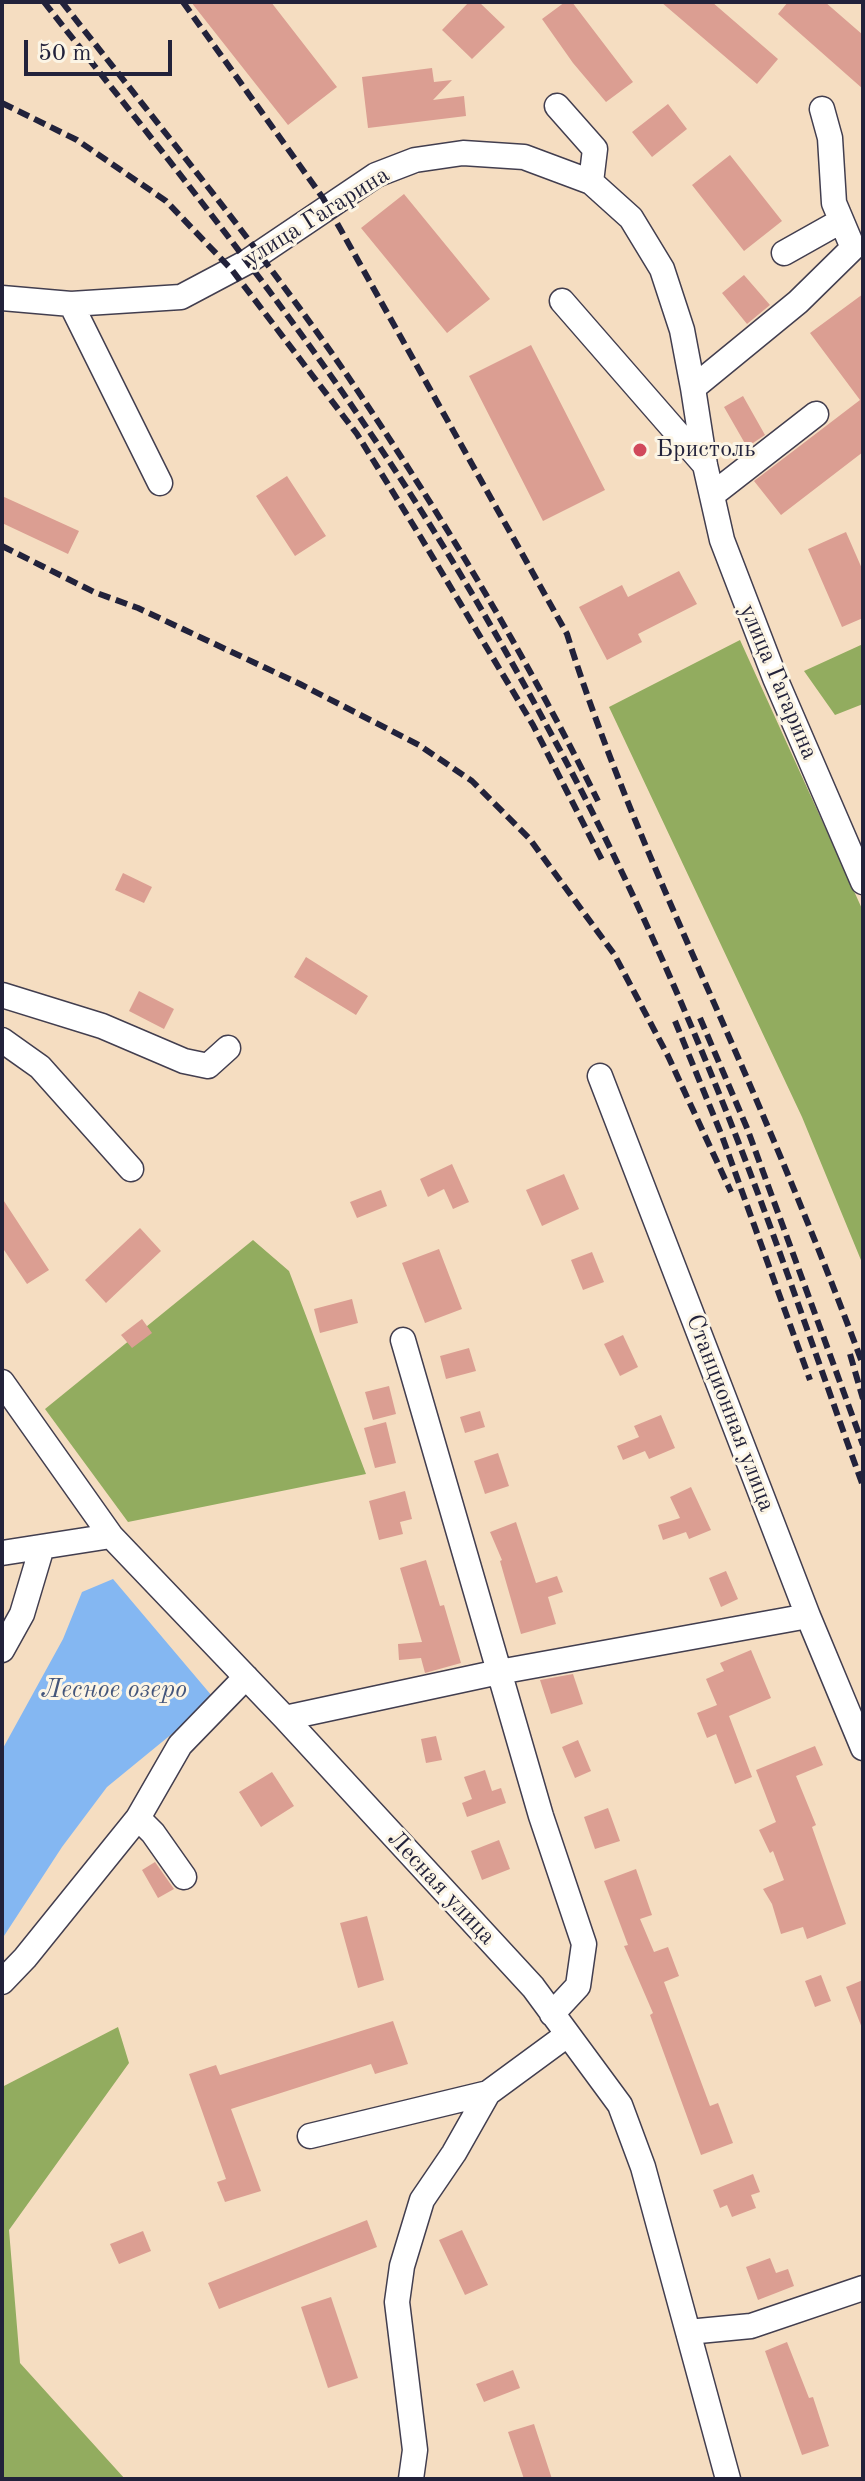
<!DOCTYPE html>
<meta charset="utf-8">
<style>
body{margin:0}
#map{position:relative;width:865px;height:2481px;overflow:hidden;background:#f5ddc1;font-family:"Old Standard TT",serif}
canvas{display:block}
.frame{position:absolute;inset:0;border:4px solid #22223b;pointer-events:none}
.scale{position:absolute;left:24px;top:40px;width:148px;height:36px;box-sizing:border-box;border:4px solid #22223b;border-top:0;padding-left:10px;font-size:24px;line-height:28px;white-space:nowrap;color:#22223b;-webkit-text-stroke:6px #fcf5e5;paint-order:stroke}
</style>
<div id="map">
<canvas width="865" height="2481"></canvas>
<div class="frame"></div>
<div class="scale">50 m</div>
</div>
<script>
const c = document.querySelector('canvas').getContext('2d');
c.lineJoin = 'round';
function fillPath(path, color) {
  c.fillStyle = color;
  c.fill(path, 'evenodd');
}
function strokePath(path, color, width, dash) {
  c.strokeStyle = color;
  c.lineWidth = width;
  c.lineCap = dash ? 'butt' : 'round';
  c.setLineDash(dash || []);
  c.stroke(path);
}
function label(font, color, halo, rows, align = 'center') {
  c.font = font + ' "Old Standard TT",serif';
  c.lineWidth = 6;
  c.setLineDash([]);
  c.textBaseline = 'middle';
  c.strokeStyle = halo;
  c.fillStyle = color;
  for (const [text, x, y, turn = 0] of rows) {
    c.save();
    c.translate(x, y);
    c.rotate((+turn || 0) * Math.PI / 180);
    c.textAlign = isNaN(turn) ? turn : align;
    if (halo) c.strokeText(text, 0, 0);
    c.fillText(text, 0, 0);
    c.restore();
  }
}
const forest = new Path2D(`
 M740 640 863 911V1265L802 1117 609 707Z
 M863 644V704L835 715 804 671Z
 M253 1240 289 1271 366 1474 128 1522 45 1409Z
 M118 2027 129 2063 9 2230 20 2363 125 2479H2V2087Z`);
const water = new Path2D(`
 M113 1579 212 1696 195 1715 107 1787 62 1847 2 1939V1750L63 1639 82 1592Z`);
const building = new Path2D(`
 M191 2H271L337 87 288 125Z
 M469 2H479L505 27 472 59 442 30Z
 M565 2H572L633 82 606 102 573 63 542 19Z
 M661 2H712L778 59 757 84Z
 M788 2H825L863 35V89L778 14Z
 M432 68 434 82 452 80 433 100 464 96 466 116 368 128 362 77Z
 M668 104 687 129 652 157 632 132Z
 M730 155 782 221 744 251 692 185Z
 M404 194 490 299 447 333 361 228Z
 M744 275 770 305 747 324 722 293Z
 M863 294V452L781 515 754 481 860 400 810 333Z
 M531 345 605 490 543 521 469 376Z
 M743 396 765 435 747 447 724 407Z
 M287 476 326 536 295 556 256 496Z
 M2 496 79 531 68 554 2 523Z
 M846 532 863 571V618L842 627 808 549Z
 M679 571 697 604 638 634 642 642 607 660 579 607 622 585 628 597Z
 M123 873 152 887 144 903 115 890Z
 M306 957 368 996 356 1015 294 977Z
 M139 991 174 1009 164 1029 129 1011Z
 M452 1164 469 1202 453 1209 444 1189 428 1197 420 1179Z
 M564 1174 579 1209 542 1226 526 1190Z
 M381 1190 387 1206 357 1218 350 1202Z
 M2 1198 49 1270 27 1284 2 1247Z
 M140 1228 161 1251 106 1303 85 1280Z
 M439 1249 462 1309 425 1323 402 1263Z
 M592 1252 604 1282 583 1290 571 1260Z
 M352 1299 358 1323 320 1333 314 1309Z
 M142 1319 152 1333 132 1348 121 1335Z
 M623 1335 638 1367 620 1376 604 1344Z
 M469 1348 476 1371 446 1379 440 1356Z
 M389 1386 396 1414 373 1420 365 1392Z
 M480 1411 485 1427 465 1433 460 1417Z
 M661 1415 675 1448 649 1459 645 1451 623 1460 617 1446 639 1437 634 1426Z
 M386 1422 396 1463 375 1468 364 1428Z
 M498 1453 509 1486 485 1494 474 1461Z
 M691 1487 711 1530 689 1539 686 1532 663 1540 658 1525 680 1518 670 1497Z
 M405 1491 412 1519 400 1522 403 1534 379 1540 369 1501Z
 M516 1522 536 1583 557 1576 563 1592 548 1597 556 1624 521 1634 500 1561 502 1560 490 1532Z
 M426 1560 440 1606 444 1605 461 1663 425 1673 421 1658 399 1660 398 1644 422 1642 400 1568Z
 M726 1571 738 1599 721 1607 709 1578Z
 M751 1650 771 1698 729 1716 752 1777 735 1784 716 1734 707 1738 697 1713 717 1705 706 1679 724 1671 720 1663Z
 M573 1674 583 1704 551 1714 540 1680Z
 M436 1736 442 1760 426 1763 421 1739Z
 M578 1740 591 1771 575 1778 562 1747Z
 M815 1746 823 1765 796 1776 816 1825 812 1827 846 1924 807 1939 803 1927 781 1934 772 1904 763 1889 784 1880 773 1851 770 1853 759 1830 776 1822 756 1770Z
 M485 1770 492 1791 501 1788 506 1803 467 1817 462 1803 472 1799 464 1777Z
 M272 1772 294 1806 261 1827 239 1792Z
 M608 1808 620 1841 595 1849 584 1817Z
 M499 1840 510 1869 482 1880 471 1851Z
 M155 1862 174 1889 158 1898 142 1870Z
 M636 1869 652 1915 640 1919 654 1952 668 1947 679 1976 664 1982 710 2106 718 2103 733 2143 701 2155 650 2015 653 2013 624 1946 628 1945 604 1881Z
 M367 1916 384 1980 358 1988 340 1923Z
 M821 1975 831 2001 815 2007 805 1981Z
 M863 1980V2028H862L846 1987Z
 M393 2021 408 2064 375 2074 371 2064 231 2109 261 2191 225 2202 217 2182 226 2179 189 2074 216 2065 220 2075Z
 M753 2174 760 2192 751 2195 756 2208 732 2217 727 2205 720 2208 713 2190Z
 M367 2220 377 2247 219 2309 208 2283Z
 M462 2230 488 2285 465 2295 439 2240Z
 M143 2231 151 2251 119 2264 110 2244Z
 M770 2258 776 2273 788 2269 794 2286 758 2300 746 2267Z
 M331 2297 358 2378 328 2388 301 2307Z
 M787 2342 809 2398 813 2397 829 2446 802 2455 765 2351Z
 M513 2370 520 2388 484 2402 476 2384Z
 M534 2424 552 2479H524L508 2432Z`);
const minor = new Path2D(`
 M557 106 595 149 591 182
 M784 253 841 221
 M2 298 71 304 181 297 247 262 376 175 415 160 463 153 524 157 591 182 631 218 662 269 682 330 693 388 705 465 722 540 775 678 863 882
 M562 301 705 465
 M71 304 160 483
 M693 388 798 302 853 248 834 203 830 138 822 109
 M712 495 816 414
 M2 995 102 1026 184 1061 208 1066 228 1048
 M2 1040 40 1067 131 1169
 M600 1076 808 1616 863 1748
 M403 1340 541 1816 584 1944 578 1986 552 2014
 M2 1382 111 1536 285 1718 533 1987 620 2105 643 2167 728 2479
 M2 1553 111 1536
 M2 1650 22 1614 42 1547
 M285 1718 499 1672 808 1616
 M138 1818 153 1833 184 1877
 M2 1982 25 1958 138 1818 180 1745 246 1677
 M310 2136 488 2093 567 2035
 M688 2332 751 2326 863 2288
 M411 2479 415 2450 397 2302 402 2266 422 2200 454 2153 488 2093`);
const rail = new Path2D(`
 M44 2C143 128 244 252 336 383 411 490 481 604 543 719 616 851 679 991 734 1131 780 1248 820 1368 863 1486
 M62 2C159 126 260 248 349 378 441 514 525 654 598 801
 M183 2 323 198 567 634C615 787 683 931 747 1078 788 1173 827 1268 863 1365
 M2 103 77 140 166 201 232 270 357 434 420 536 533 725 602 860
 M2 546 94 592 138 608 300 684 419 745 472 781 529 838 614 954 668 1056 731 1192
 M700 1018 747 1128 863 1445
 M675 1021 722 1136 810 1380
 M850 1354 863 1399`);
const markers = [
 [640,450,8,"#d1495b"]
];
const streetNames = [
 ["улица Гагарина",317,217,-32],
 ["улица Гагарина",778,682,67],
 ["Станционная улица",730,1413,69],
 ["Лесная улица",441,1888,47]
];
const poiNames = [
 ["Бристоль",656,450]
];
const waterNames = [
 ["Лесное озеро",114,1690]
];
fillPath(forest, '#92ac5f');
fillPath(water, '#84b7f2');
fillPath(building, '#db9e92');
strokePath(minor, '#423e4f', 27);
strokePath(minor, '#fff', 24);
strokePath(rail, '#22223b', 6, [12, 6]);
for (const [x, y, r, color] of markers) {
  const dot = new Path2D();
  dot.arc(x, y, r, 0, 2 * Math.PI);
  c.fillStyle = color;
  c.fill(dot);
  strokePath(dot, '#fcf5e5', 3);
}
label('24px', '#22223b', '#fcf5e5', streetNames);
label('24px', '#22223b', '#fcf5e5', poiNames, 'left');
label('italic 26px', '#44567b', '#fcf5e5', waterNames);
</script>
